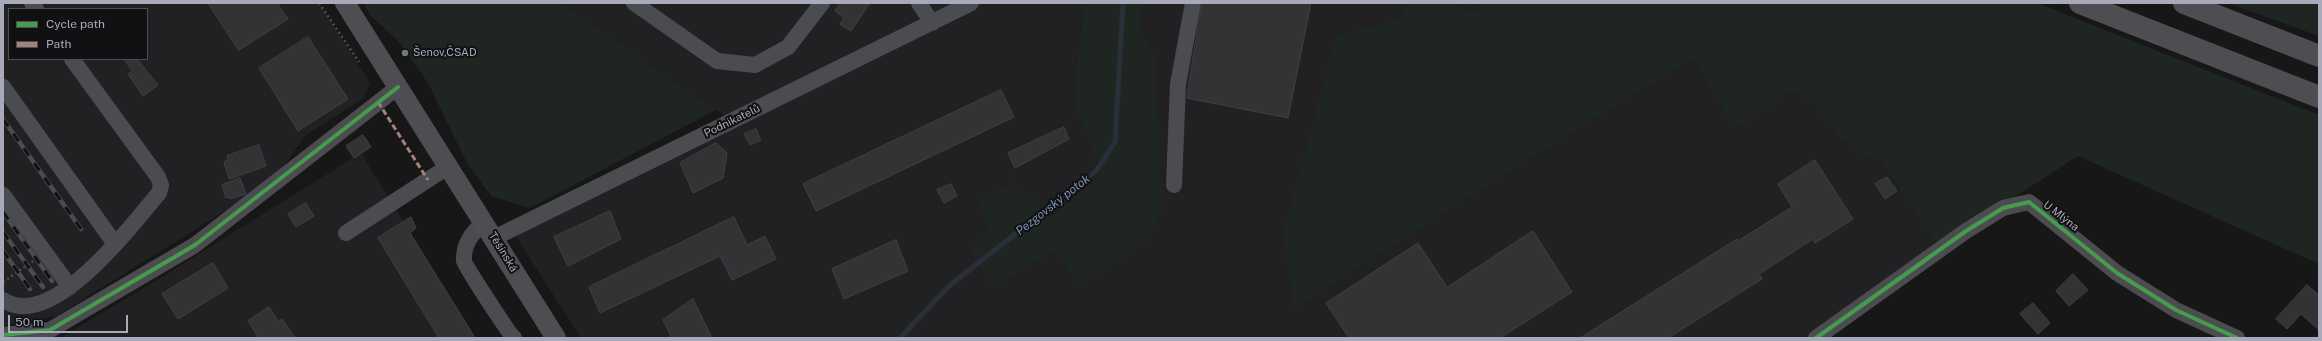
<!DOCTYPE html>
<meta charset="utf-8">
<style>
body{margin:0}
#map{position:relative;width:2322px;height:341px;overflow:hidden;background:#171717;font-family:"Public Sans",sans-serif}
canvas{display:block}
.frame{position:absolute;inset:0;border:4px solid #a7aab9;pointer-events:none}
.legend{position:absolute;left:8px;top:8px;width:140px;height:52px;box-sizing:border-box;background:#111113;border:1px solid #4d4e55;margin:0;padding:5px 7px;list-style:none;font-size:12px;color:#a7aab9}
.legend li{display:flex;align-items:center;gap:8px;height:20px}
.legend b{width:20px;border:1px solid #4d4e55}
.scale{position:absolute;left:8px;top:315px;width:120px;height:18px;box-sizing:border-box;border:2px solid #a7aab9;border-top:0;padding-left:5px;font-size:12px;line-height:14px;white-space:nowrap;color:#a7aab9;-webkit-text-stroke:3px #111113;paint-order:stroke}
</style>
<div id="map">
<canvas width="2322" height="341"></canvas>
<div class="frame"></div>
<ul class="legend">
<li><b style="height:5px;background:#469c4c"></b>Cycle path</li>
<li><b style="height:5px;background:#a18479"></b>Path</li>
</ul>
<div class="scale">50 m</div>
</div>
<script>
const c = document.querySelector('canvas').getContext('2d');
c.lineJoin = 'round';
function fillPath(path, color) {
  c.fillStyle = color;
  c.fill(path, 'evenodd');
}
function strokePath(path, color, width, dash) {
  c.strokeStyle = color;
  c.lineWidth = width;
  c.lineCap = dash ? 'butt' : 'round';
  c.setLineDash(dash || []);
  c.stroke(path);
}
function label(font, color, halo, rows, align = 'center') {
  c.font = font + ' "Public Sans",sans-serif';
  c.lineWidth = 4;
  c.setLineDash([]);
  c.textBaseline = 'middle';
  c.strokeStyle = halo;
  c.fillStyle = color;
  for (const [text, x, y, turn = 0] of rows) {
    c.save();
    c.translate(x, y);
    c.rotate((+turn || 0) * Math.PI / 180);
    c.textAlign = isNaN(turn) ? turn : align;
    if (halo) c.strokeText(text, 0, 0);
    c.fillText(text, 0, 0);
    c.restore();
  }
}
const built = new Path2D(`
 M3 3H319L370 83 364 98 306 135 273 181 56 316 3 326ZM9 9H147V59H9Z
 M561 3H1084L1073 92 1078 116 1104 173 1052 216 1038 205 988 233 993 290 1055 250 1078 286 1155 54 1140 32 1143 3H1408L1397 20 1337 34 1293 310 1530 159 1693 59 1727 115 1790 91 1815 106 1840 139 1866 158 1880 160 1939 246 1804 338H581L511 229 732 121Z
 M1452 3H1481L1478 12Z
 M361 153 476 338H60L162 277Z`);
const green = new Path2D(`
 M363 3H561L716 110 530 208 491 196 467 163 428 83 400 43 370 15Z
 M1084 3H1143L1140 32 1155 54 1162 208 1150 237 1078 286 1055 250 993 290 969 245 988 233 980 197 1013 183 1052 216 1103 173 1078 116 1073 92Z
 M1408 3H1452L1477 12 1481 3H2037L2319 115V264L2078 156 1939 246 1880 160 1866 158 1840 139 1815 106 1790 91 1740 126 1727 115 1693 59 1530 159 1293 310 1284 232 1337 34 1397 20Z
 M2228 3H2319V36Z`);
const stream = new Path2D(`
 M900 338 950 285 1096 171 1115 142 1123 3`);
const building = new Path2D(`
 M208 3H277L288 19 239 50Z
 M841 3H870L851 31 840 24 844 18 835 11Z
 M1202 3H1311L1288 118 1187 98Z
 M308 37 348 99 298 131 259 68Z
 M124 59H137L158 85 143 96 128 74 132 71Z
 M1001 90 1014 117 816 211 803 184Z
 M1064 127 1069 139 1015 168 1008 153Z
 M756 129 761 140 750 145 744 134Z
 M363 135 371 147 354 158 346 146Z
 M716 143 727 153 723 178 693 193 680 163Z
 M259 145 266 166 229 179 224 162 228 160 227 156Z
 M1815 160 1853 219 1815 243 1813 239 1759 274 1762 279 1668 338H1580L1737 239 1738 241 1792 207 1778 184Z
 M1887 177 1897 191 1885 199 1875 184Z
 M240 178 246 194 230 199 229 197 226 198 222 185Z
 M951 184 957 196 944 203 937 190Z
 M306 203 314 216 296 227 288 214Z
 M610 211 621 239 568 266 554 237Z
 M411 217 416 228 410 233 475 338H439L378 238Z
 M734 217 747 245 765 236 776 259 732 280 720 256 600 313 589 287Z
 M1533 231 1572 292 1500 338H1349L1326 303 1418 243 1447 287Z
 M896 240 908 271 844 299 832 269Z
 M213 263 228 288 178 319 162 294Z
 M2073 274 2088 290 2069 306 2056 291Z
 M2307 285 2319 295V330L2301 314 2287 329 2276 319Z
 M693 299 712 338H672L663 320Z
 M2033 303 2050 323 2038 334 2020 314Z
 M269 307 278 321 282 319 295 338H259L248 321Z`);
const path = new Path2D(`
 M319 3 359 62
 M3 282 33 261`);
const minor = new Path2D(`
 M32 3 36 9
 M634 3 717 61 755 65 788 47 822 3
 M919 3 932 23
 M3 87 115 244
 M1174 185 1178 84 1193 3
 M3 195 70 287
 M484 222C472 233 463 244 464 261 465 266 510 335 514 338
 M346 233 449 166
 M494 238 971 3
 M3 300C52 333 132 224 159 193L161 185 158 177 72 59
 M3 335 50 330 195 245 398 87
 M1816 338 1966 231 2003 208 2029 202 2117 273 2176 310 2237 338`);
const major = new Path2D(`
 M345 3 556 338`);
const highway = new Path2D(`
 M2080 3 2319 97
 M2184 3 2319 56`);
const rail = new Path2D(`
 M3 119 81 229
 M3 212 52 281
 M3 232 43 287
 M3 251 30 289`);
const quiet = new Path2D(`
 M378 102 428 180`);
const cycleway = new Path2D(`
 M3 335 50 330 195 245 398 87
 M1816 338 1966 231 2003 208 2029 202 2117 273 2176 310 2237 338`);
const markers = [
 [405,53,4,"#757780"]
];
const poiNames = [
 ["Šenov,ČSAD",413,53]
];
const streetNames = [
 ["Podnikatelů",732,121,-26],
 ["U Mlýna",2061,216,38],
 ["Těšínská",503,252,58]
];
const waterNames = [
 ["Pezgovský potok",1053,205,-38]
];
fillPath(built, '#212123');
fillPath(green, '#1f2621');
strokePath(stream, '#29303a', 5);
fillPath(building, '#333335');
strokePath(building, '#3f4043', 1);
strokePath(path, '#4d4d52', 2.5, [2, 3]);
strokePath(minor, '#4b4c50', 16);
strokePath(major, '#4d4d52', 20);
strokePath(highway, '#4d4d52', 22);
strokePath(rail, '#4b4c50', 4.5);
strokePath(rail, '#111113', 3, [9]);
strokePath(quiet, '#a18479', 3, [6, 3]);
strokePath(cycleway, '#469c4c', 4);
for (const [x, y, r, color] of markers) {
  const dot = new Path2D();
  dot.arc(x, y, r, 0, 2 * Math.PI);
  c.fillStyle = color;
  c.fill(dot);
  strokePath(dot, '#111113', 1.5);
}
label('11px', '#a7aab9', '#111113', poiNames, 'left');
label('11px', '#a7aab9', '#111113', streetNames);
label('italic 12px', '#7c92b5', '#111113', waterNames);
</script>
